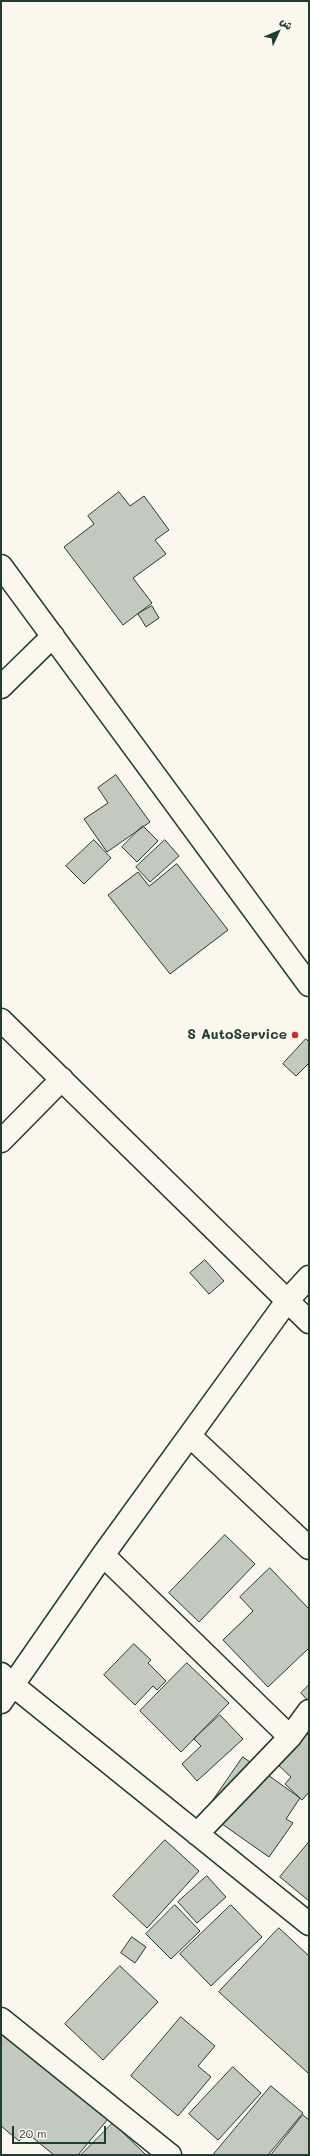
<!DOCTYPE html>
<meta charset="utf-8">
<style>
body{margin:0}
#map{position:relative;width:310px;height:2156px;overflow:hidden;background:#fbf7ec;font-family:Mali,"Playpen Sans Arabic",sans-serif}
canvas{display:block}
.frame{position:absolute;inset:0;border:2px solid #1f3d34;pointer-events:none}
.north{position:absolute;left:258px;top:12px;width:40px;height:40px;-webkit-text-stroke:3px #fbf7ec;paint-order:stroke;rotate:46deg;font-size:11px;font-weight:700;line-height:16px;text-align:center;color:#1f3d34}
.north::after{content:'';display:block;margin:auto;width:14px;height:18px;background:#1f3d34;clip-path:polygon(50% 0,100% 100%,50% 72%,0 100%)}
.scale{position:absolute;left:12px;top:2126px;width:94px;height:18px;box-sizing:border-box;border:2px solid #1f3d34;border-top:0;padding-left:5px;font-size:12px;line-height:14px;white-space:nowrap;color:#1f3d34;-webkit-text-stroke:3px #fbf7ec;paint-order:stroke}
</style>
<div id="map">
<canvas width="310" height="2156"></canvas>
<div class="frame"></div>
<div class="north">ش</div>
<div class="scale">20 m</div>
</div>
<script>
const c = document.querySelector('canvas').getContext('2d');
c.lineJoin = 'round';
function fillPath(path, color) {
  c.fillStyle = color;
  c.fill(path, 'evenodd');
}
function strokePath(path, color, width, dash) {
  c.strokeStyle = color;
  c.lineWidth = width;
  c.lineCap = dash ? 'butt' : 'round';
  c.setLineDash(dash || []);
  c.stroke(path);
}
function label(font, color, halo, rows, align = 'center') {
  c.font = font + ' Mali,sans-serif';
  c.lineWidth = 3.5;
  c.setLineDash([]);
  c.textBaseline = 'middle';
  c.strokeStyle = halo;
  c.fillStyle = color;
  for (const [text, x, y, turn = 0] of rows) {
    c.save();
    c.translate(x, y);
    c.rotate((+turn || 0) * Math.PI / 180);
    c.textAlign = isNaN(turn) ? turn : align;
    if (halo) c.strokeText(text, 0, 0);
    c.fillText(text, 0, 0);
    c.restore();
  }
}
const building = new Path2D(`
 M119 492 130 506 144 496 169 530 155 540 166 554 133 578 152 603 123 625 64 547 94 524 88 516Z
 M152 606 159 618 146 627 138 614Z
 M116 775 150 822 107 852 84 819 108 803 98 788Z
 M143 826 158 841 137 862 122 847Z
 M94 840 111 858 84 884 66 866Z
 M165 840 179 856 150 882 136 867Z
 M177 864 228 930 170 974 108 895 138 872 149 886Z
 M306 1039 309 1042V1063L296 1076 283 1064Z
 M205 1260 224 1281 209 1294 190 1273Z
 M225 1535 255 1564 199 1622 169 1593Z
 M270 1568 309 1609V1648L268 1687 223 1640 253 1611 240 1597Z
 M134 1644 151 1660 148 1663 166 1681 157 1690 153 1686 135 1705 104 1675Z
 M187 1663 229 1703 181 1752 140 1711Z
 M309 1685V1702L301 1693Z
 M220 1715 243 1739 197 1781 182 1764 201 1746 194 1739Z
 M292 1721 309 1736V1792L302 1800 285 1784 291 1777 263 1751Z
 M243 1757 300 1798 286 1819 293 1823 269 1857 205 1812Z
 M165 1840 199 1871 147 1928 113 1896Z
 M309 1842V1901L280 1877Z
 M207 1876 226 1897 197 1923 178 1902Z
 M175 1905 200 1931 171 1959 146 1934Z
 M231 1905 262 1937 211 1986 180 1954Z
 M279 1928 309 1956V2074L219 1992Z
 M132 1937 146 1947 135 1963 121 1953Z
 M120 1966 158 2002 103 2060 65 2024Z
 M181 2017 215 2046 198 2066 211 2077 178 2116 131 2076Z
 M1 2030 108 2119 78 2155H54L27 2133 19 2141 1 2126Z
 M233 2067 261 2093 218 2140 189 2114Z
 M271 2086 303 2113 268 2155H213Z
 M303 2115 309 2120V2155H271Z
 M113 2123 146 2155H81Z`);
const minor = new Path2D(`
 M1 566 309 985
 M1 687 53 636
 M1 1020 309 1322
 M1 1141 62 1079
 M190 1436 309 1548
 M103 1555 290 1737
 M1 1674 14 1686 309 1924
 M1 1702 103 1555 287 1301 309 1277
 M197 1834 290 1737 309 1711
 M1 2019 170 2155`);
const markers = [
 [295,1035,4,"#c8321e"]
];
const poiNames = [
 ["S AutoService",287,1035]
];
fillPath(building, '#c4c9be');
strokePath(building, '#1f3d34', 1);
strokePath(minor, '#1f3d34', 25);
strokePath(minor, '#fbf7ec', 22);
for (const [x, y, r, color] of markers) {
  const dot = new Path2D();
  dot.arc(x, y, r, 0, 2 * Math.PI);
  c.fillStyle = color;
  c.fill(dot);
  strokePath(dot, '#fbf7ec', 1.5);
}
label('bold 14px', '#1f3d34', '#fbf7ec', poiNames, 'right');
</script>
